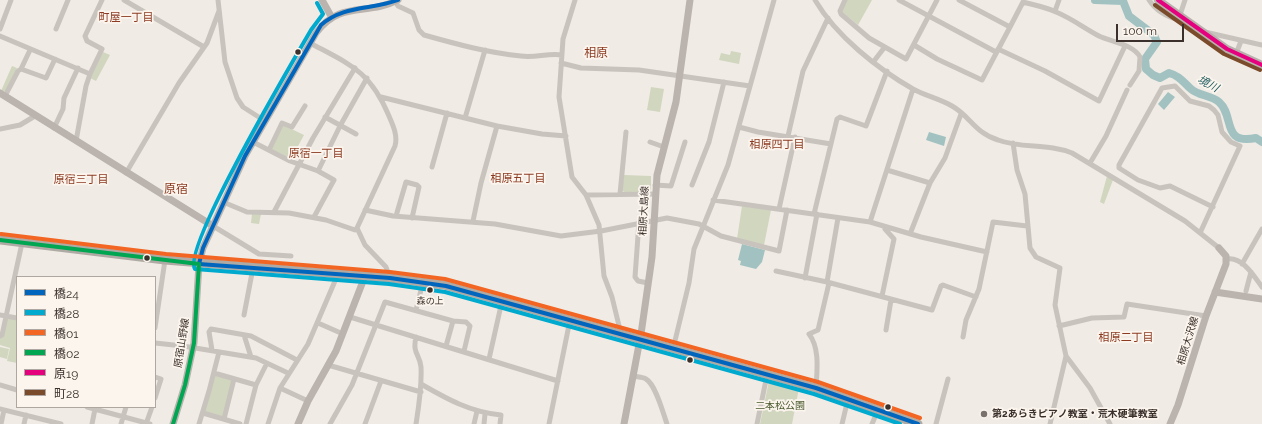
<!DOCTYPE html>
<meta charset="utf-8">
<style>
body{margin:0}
#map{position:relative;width:1262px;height:424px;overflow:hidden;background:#f0ebe5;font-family:Raleway,"Noto Sans JP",sans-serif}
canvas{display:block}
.legend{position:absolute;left:16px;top:276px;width:140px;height:132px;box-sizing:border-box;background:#fbf5ee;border:1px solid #aea6a0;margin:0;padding:5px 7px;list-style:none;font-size:12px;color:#3b302b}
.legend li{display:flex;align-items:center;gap:8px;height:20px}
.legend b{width:20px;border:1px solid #aea6a0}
.scale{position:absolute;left:1116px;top:24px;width:68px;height:18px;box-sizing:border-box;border:2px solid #3b302b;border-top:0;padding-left:5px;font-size:12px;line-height:14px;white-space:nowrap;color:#3b302b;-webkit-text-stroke:3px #fbf5ee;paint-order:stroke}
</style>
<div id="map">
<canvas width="1262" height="424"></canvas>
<ul class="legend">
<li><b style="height:5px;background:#0065bd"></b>橋24</li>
<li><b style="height:5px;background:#00a9ce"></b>橋28</li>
<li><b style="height:5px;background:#f26522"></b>橋01</li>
<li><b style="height:5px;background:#00a651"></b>橋02</li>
<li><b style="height:5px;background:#e5007d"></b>原19</li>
<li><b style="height:5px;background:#7a4b2a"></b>町28</li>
</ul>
<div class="scale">100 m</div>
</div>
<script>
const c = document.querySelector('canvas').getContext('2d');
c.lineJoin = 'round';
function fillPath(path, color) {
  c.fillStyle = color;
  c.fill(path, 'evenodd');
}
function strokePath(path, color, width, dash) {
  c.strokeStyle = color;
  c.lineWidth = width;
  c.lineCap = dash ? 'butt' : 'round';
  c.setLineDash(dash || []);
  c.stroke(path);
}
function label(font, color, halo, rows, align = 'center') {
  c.font = font + ' Raleway,"Noto Sans JP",sans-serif';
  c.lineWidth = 3.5;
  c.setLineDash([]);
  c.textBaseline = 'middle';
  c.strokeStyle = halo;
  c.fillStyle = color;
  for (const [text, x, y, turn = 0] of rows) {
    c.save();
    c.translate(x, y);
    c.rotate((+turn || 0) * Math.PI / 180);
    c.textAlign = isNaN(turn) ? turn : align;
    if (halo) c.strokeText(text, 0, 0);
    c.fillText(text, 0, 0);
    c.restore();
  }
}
const green = new Path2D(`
 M847 0H872L858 25 841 11Z
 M731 51 741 53 739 64 719 60 721 53 730 55Z
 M103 52 110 55 96 81 90 78Z
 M12 66 17 68 6 91H1Z
 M651 87 664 89 660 112 647 110Z
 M283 125 304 135 291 159 271 149Z
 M624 175 651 176V191L649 193 624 192 622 190Z
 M1107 176 1113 180 1104 204 1100 202Z
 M742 206 771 210 764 245 737 239Z
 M252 214H261L259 224 251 223Z
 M7 316 17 318V363L7 361 10 348 0 345V336Z
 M0 347 9 349 7 359 0 357Z
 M214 373 234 379 224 419 203 413Z
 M771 380 799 388 792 424H760L769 381Z`);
const water = new Path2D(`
 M1168 92 1175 97 1164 110 1158 104Z
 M929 132 946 137 944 146 926 140Z
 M742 244 765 250 762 262 756 269 740 265 741 261 738 260Z`);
const river = new Path2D(`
 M1095 0 1123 1 1129 16 1154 35 1157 42 1145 59 1146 69 1153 75 1160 78 1169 73C1180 76 1183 82 1191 89 1199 96 1211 95 1219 102 1235 116 1221 145 1256 138L1262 142`);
const street = new Path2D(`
 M124 0 204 47
 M218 0 225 62 237 98 243 107 265 121
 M575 0 563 39 559 97 572 177 586 195 599 225 604 276 612 297 621 334
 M815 0C836 36 878 69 913 89 926 96 940 99 952 106 970 116 975 133 998 140 1022 149 1048 143 1072 153L1185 221 1219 248
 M845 0 840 11 841 14 869 38 906 59 937 0
 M899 0 996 52
 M959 0 1010 27 1023 2C1034 5 1046 7 1056 12 1071 18 1084 28 1099 36 1111 42 1133 44 1140 57L1139 71 1130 85
 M1149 0C1156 11 1167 17 1179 20L1184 19
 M395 1 398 6 413 13 419 30 424 35C456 44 489 53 521 56 535 58 548 53 562 55
 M1055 11 1059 0
 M1180 15 1185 0
 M0 29 11 0
 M56 29 68 0
 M1205 32 1262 45
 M0 36 90 74 102 49 87 41 85 36 102 0
 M914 45 937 59 982 80 1010 27
 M998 49 1045 71 1099 101 1125 46
 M1236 54 1241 41
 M874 61 884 48
 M561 63 581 68 639 70 750 86
 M21 69 30 50
 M5 96 18 71 21 69 46 78 55 59
 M381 97 497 126 542 134 566 136
 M325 117 356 134
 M465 118 485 50
 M739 127 758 132 831 144
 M54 128 63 109 64 98 78 68
 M0 129 20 125 35 116
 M788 136 803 71 828 18
 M76 141 86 86 90 74
 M253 142 290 161 318 171 334 180 314 217
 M650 142 664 147
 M1013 143 1017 170 1025 194 1030 248 1036 257 1060 268 1055 305 1066 356 1090 388 1110 424
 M269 150 282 123 292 127 305 106
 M1090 163 1106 136 1127 90
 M432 167 447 113
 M887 170 930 183
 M318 171 340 126 367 78
 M126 173 179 83 207 43 219 11
 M655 185 671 186 685 142
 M692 185 709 142 724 82
 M620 194 626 132
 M586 195 655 194
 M713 200 870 222 921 237 987 252
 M223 202 247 212 289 213 326 220 355 230 357 228 395 146C398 136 393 125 389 116 370 71 351 65 310 43
 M779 209 795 137
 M365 210 393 216 495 224 561 236 601 231 667 218 699 224 721 236 779 251 787 210
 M274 212 313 138 355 68
 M814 214 837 119 840 117 866 126 887 71
 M396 216 406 182 417 185 419 187 412 218
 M473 221 481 183 497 126
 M639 222 635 277 638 281 648 283
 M870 222 913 89
 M213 226 259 254 291 256
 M357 228 365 245 386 267 390 278
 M1200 233 1240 146 1231 142 1222 132 1218 115 1214 110 1209 106 1190 101 1175 86 1162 88 1119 165V168L1138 180 1160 188 1170 186 1213 207
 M910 234 930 183 945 158 961 114
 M1227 259C1242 256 1254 276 1262 287
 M1242 264 1262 229
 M776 271 827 282 932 310 941 286 943 285 976 297
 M805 278 817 214
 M827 282 838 218
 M1246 291 1251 272
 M882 296 894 239 885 229
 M416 310 423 282
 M0 315 17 318
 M244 315 253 268
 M350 317 558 381
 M453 321 466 322 470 326 464 351
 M318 323 343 334
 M1059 326 1092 318 1124 317 1127 304 1206 316
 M155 328 165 260
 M886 330 891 300
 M244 335 251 357
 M0 336 2 335 22 243
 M963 337 966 320 979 289 993 222 1027 226
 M155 343 183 346 256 358 288 373
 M673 349 689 283 694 249 728 165 774 0
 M212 350 209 332 211 329 251 336 297 360
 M489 359 502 301
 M328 365 421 392
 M214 373 256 385
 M633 376C637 377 643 377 646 379 656 385 663 413 667 424
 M155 377 161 379 155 398
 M421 384C447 399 470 412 501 415L500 424
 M0 385 17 390
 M280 388 308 401
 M816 388C817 371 820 348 809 334L818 330 829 283
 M87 407 150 424
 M0 409 61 424
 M203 413 240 424
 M224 419 234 379
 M1 424 4 410
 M24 424 26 415
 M92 424 95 409
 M121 424 126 407
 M146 424 152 407
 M199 424 209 391 219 352
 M246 424 256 385 267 363
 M268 424 280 388 308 344 338 274
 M330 424 352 385 385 302 453 321 446 346
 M365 424 381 381
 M416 424C419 405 422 387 421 367 420 354 412 354 416 337
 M474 424 477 411
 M484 424 485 414
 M549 424 570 320
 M757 424 767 375
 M842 424 848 399
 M872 424 878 410
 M936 424 948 379
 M1050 424 1066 356`);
const secondary = new Path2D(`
 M322 0 331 16
 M0 93 213 226
 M1215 292 1262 299
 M173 424 185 385 194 343 199 264 203 248 245 156 316 33C340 0 367 16 398 0
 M298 424 308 401 336 351 365 276
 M624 424 641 334 652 257 657 175 676 102 690 0
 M1170 424 1178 405 1206 316 1226 264V256L1219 248`);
const primary = new Path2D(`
 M1158 0 1227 49 1262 65`);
const highway = new Path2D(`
 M0 240 165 260 390 278 444 285 816 388 918 424`);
const bus1 = new Path2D(`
 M398 0C372 10 343 5 321 25L245 156 203 248 199 264 390 278 446 286 816 388 918 424`);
const bus2 = new Path2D(`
 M317 3 323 14 311 30C295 58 181 250 195 269L389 284 445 292 814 394 900 424`);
const bus3 = new Path2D(`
 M1 234 166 254 390 272 445 279 818 382 920 418`);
const bus4 = new Path2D(`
 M0 240 199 264 194 343 185 385 173 424`);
const bus5 = new Path2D(`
 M1158 0 1227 49 1262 65`);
const bus6 = new Path2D(`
 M1155 5 1224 54 1260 70`);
const markers = [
 [298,52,3.5,"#3b302b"],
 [147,258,3.5,"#3b302b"],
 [430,290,3.5,"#3b302b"],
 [690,360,3.5,"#3b302b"],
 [888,407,3.5,"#3b302b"],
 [984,414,4,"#7a716c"]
];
const busNames = [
 ["森の上",430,301]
];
const streetNames = [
 ["相原大島線",644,211,-87],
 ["相原大沢線",1188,341,-73],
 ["原宿山野線",182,343,-81]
];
const parkNames = [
 ["二本松公園",780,406]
];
const poiNames = [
 ["第2あらきピアノ教室・荒木硬筆教室",992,414]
];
const neighbourhoodNames = [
 ["町屋一丁目",126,18],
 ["相原四丁目",777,145],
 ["原宿一丁目",316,154],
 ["相原五丁目",518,179],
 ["原宿三丁目",81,180],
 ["相原二丁目",1126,338]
];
const waterNames = [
 ["境川",1208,84,28]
];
const quarterNames = [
 ["相原",596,53],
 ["原宿",176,189]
];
fillPath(green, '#d1d6bf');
fillPath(water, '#a1c2c1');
strokePath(river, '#a1c2c1', 8);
strokePath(street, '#c9c3be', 5);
strokePath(secondary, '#bab3ae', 7);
strokePath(primary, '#b8b1ad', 8);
strokePath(highway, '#afaaa4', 9);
strokePath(bus1, '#0065bd', 4);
strokePath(bus2, '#00a9ce', 4);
strokePath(bus3, '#f26522', 4);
strokePath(bus4, '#00a651', 4);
strokePath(bus5, '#e5007d', 4);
strokePath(bus6, '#7a4b2a', 4);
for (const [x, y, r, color] of markers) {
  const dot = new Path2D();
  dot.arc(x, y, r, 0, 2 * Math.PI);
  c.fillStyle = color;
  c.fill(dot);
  strokePath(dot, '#fbf5ee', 1.5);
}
label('9px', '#3b302b', '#fbf5ee', busNames);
label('10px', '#3b302b', '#fbf5ee', streetNames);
label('10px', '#4a5a2e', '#fbf5ee', parkNames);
label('bold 10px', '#3b302b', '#fbf5ee', poiNames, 'left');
label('11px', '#8c3b22', '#fbf5ee', neighbourhoodNames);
label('italic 11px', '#1f5a5e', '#fbf5ee', waterNames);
label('12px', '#8c3b22', '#fbf5ee', quarterNames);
</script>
